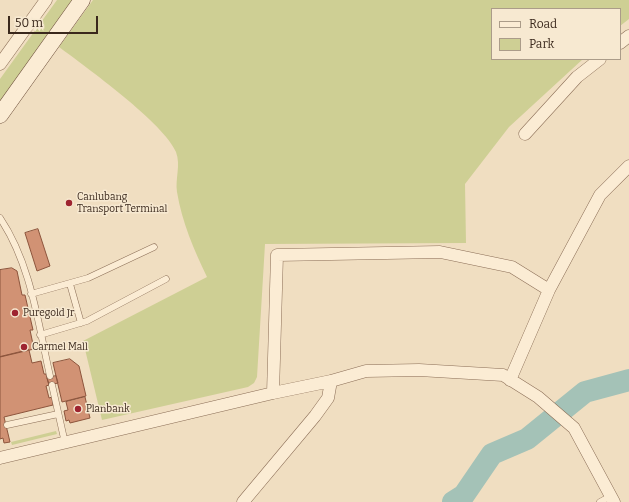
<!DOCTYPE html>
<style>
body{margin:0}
#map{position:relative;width:629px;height:502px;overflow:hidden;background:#f0dec1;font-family:Bitter,serif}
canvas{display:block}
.legend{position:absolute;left:491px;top:8px;width:130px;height:52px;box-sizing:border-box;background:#f7e9d1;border:1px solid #ab9c89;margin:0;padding:5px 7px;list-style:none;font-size:12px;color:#3a281c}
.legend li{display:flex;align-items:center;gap:8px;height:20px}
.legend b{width:20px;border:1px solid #ab9c89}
.scale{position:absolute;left:8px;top:16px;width:90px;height:18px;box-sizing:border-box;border:2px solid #3a281c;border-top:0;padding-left:5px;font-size:12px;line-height:14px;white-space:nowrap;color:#3a281c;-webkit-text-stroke:3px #f7e9d1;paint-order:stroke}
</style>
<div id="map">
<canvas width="629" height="502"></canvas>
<ul class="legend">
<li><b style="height:5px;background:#fbecd4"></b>Road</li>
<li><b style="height:11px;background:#cecf94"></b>Park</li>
</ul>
<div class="scale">50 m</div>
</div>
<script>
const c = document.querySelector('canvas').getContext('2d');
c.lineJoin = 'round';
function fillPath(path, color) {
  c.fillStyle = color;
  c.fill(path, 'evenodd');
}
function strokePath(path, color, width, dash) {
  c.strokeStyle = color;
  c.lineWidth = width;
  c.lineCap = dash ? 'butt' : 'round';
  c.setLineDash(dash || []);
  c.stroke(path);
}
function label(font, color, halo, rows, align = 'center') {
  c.font = font + ' Bitter,serif';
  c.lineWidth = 3;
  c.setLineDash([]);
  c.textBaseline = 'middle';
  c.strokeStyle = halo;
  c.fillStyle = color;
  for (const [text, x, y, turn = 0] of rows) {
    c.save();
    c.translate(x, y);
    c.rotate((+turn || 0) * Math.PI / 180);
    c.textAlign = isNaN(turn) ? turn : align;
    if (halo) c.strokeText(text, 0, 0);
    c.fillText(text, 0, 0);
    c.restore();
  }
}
const green = new Path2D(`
 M57 0H72L0 101V79Z
 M93 0H629V19L620 26V9H492V59H583L509 127 465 184 466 243 265 244 257 377 254 383 248 387 102 420 83 341 207 277C194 250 182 222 177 192 175 179 181 165 176 152 165 124 86 67 59 47Z
 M56 431 57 434 12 445 11 442Z`);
const river = new Path2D(`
 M453 502 464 495 492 454 527 439 585 392 629 380`);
const building = new Path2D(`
 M38 229 50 266 37 271 25 233Z
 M12 268 17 271 22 295H25L33 330H30L34 349 0 357V270Z
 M29 350 32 363 41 361 44 374H46L47 378 49 385 46 386 49 398 52 397 53 405 4 417 10 442 4 443 3 438 0 439V357Z
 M70 359 79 366 86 396 62 402 53 363Z
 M56 376 58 383 49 385 47 378Z
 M85 397 90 418 70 423 69 420 66 421 64 411 68 410 66 402Z`);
const lane = new Path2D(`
 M0 218C31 264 38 323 50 376
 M70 284 81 323
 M31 294 88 278 154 247
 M40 335 87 321 166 279
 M52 385 65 443
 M7 425 58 414
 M600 502 611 496`);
const street = new Path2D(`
 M620 43 629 36
 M0 64 46 0
 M525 134 577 77 600 59
 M510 380 549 290 600 195 629 166
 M273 393 277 255 440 252 512 267 549 290
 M0 458 273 393 331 381 366 371 419 370 503 375 538 397 574 428 614 502
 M243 502 315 416 328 398 331 381`);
const secondary = new Path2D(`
 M0 115 82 0`);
const markers = [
 [69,203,4,"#9e2430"],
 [15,313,4,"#9e2430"],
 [24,347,4,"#9e2430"],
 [78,409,4,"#9e2430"]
];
const poiNames = [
 ["Canlubang",77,197],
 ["Transport Terminal",77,209],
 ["Puregold Jr",23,313],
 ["Carmel Mall",32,347],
 ["Planbank",86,409]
];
fillPath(green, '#cecf94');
strokePath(river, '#a4c2b7', 22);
fillPath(building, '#d19274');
strokePath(building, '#8c543c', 1);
strokePath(lane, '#8b6e57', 7);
strokePath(street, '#8b6e57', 13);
strokePath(secondary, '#6d4f3b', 17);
strokePath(lane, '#fbecd4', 6);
strokePath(street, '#fbecd4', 12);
strokePath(secondary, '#fbecd4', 16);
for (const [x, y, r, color] of markers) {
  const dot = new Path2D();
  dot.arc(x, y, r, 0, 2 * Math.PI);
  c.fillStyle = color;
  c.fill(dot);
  strokePath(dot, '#f7e9d1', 1.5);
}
label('10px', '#3a281c', '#f7e9d1', poiNames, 'left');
</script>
